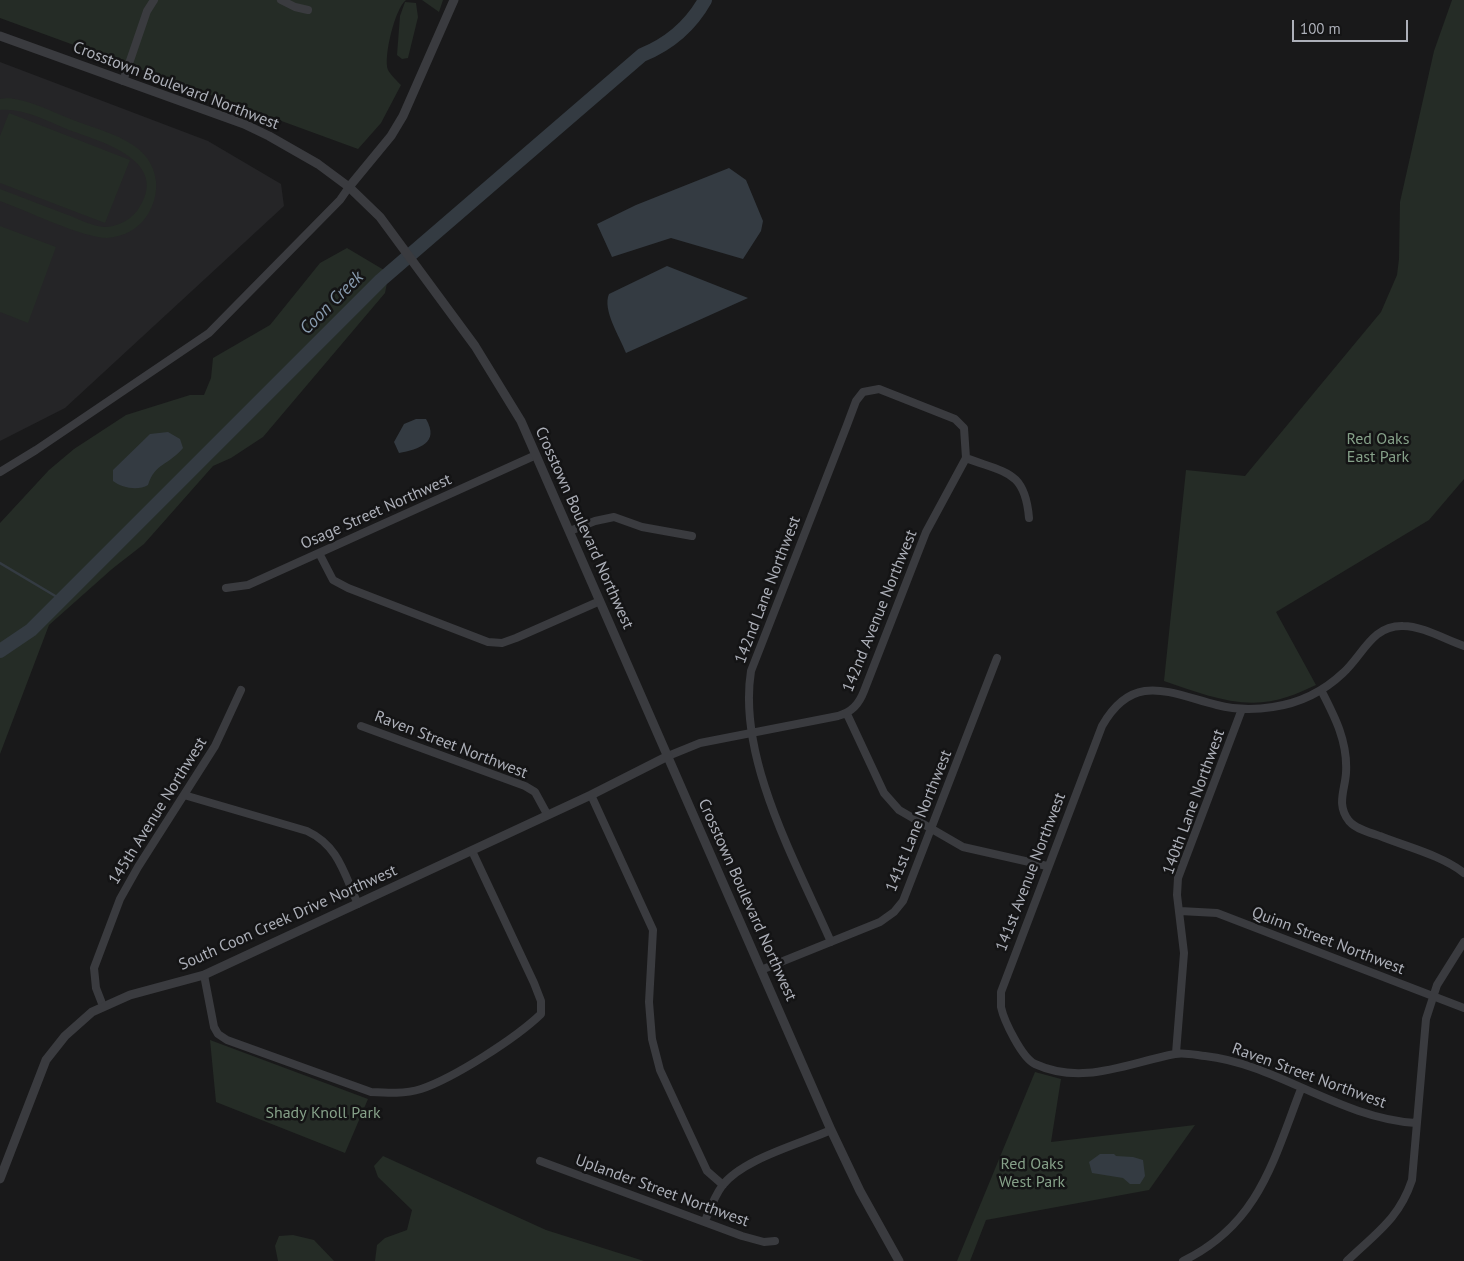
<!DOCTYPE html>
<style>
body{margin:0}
#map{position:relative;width:1464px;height:1261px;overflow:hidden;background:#19191a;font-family:"PT Sans",sans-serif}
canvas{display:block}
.scale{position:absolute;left:1292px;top:20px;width:116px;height:22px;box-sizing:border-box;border:2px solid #adb0b9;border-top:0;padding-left:6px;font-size:15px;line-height:18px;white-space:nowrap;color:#adb0b9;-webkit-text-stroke:4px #141415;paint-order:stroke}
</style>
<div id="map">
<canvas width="1464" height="1261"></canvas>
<div class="scale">100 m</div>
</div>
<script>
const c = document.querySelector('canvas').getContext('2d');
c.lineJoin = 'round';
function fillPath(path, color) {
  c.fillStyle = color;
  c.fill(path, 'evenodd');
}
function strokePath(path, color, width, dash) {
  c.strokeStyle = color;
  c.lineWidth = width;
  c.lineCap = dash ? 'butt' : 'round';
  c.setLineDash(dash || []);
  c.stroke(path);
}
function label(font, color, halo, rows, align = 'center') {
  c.font = font + ' "PT Sans",sans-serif';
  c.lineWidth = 5;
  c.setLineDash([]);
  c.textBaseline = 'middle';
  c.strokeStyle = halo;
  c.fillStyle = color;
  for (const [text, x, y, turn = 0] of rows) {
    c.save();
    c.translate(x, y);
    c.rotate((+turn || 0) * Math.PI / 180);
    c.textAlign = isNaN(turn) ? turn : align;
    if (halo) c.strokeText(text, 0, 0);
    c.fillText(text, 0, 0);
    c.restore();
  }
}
const built = new Path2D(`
 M0 62 208 141 281 184 284 206 65 408 0 441Z`);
const green = new Path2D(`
 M0 0H406C395 8 383 58 388 70 391 75 397 81 401 85L381 123 358 149 0 18Z
 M422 0H443L439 12Z
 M1452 0H1464V479L1429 520 1276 612 1316 685C1306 689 1297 694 1287 697 1245 712 1203 694 1164 681L1186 470 1245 476 1381 312 1397 275 1399 259 1400 202 1434 51Z
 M405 2 416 3 418 17 408 58 402 59 397 55 400 16Z
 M8 98C31 100 52 112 73 120 104 132 152 141 156 181 157 193 154 204 148 214 140 228 124 237 107 238 83 238 25 210 0 201V189C23 198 45 206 68 215 79 219 91 226 104 227 116 227 129 221 137 211 173 161 102 142 69 130 47 121 24 108 0 110V99Z
 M9 113 130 160 105 223 0 183V136Z
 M0 226 56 247 28 323 0 312Z
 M347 248 389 273 385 293 263 437 231 458 213 466 144 544 112 569 49 625 0 754V523L49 470 74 449 126 415 190 395H204L211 378 213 358 270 325 320 263Z
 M210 1040 368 1099 345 1153 216 1102Z
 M1035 1072 1061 1079 1051 1142 1195 1125 1149 1190 986 1220 970 1261H957Z
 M383 1156 546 1230 644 1261H375L377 1245 385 1238 407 1230 412 1210 378 1177 374 1166Z
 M293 1235 314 1240 334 1261H278L275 1246 279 1236Z`);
const water = new Path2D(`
 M729 168 746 180 763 221 761 231 743 259 671 238 612 257 597 224 636 205Z
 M667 266 748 298 626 353C620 337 602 310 609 294Z
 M416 419H426C440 443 419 449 399 453L394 442 404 424Z
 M168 432 180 439 183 448C169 465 155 463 148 485 138 491 122 488 113 481V470L150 434Z
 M1100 1154H1114L1116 1156 1133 1157 1143 1160 1145 1176 1140 1184H1130L1123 1178 1092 1173 1089 1162Z`);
const stream = new Path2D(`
 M0 563 62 600`);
const river = new Path2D(`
 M0 651 31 630 381 280 642 55C669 44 691 25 705 0`);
const minor = new Path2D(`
 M281 0 295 7 308 10
 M123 81 147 11 154 0
 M966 458C1005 473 1025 470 1029 518
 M0 472 36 450 209 333 340 200 349 187
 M570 531 595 521 614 517 642 527 692 536
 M319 553 333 580 348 588 488 642 502 643 516 638 600 601
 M226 588 248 585 536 455
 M1321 690C1335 717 1348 742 1346 773 1345 790 1336 805 1349 821 1356 829 1370 833 1380 836 1407 847 1441 855 1464 873
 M847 714 884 793 899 810 963 847 1047 866
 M361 726 525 786 535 792 547 814
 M668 756 700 743 838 716C852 712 859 704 864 691L926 532 966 458
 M184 795 307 831C339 846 344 874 358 904
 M591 795 653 930 649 1002 652 1039 660 1070 707 1171 723 1185
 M1180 911 1217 913 1464 1008
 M831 942C797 864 737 759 751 671L847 425 856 401 863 392 879 389 955 419 964 428 966 458
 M761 970 880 922 894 912 903 901 997 658
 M204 975 214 1027 218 1034 227 1040 371 1092C388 1093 405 1094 421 1089 454 1078 516 1038 541 1014V1001L534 983 472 851
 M103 1006 96 988 94 968 120 899 138 867 215 746 241 690
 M1176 1053 1184 953 1177 895 1178 878 1242 709
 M1416 1123C1339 1118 1277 1064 1205 1056 1196 1055 1184 1052 1175 1054 1127 1063 1083 1086 1035 1064 1022 1058 1004 1021 1001 1007 1001 1002 1001 996 1001 992L1102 726C1133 671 1169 693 1217 705 1236 710 1254 710 1273 707 1300 703 1324 691 1343 673 1363 655 1372 625 1403 626 1423 626 1446 640 1464 646
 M540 1161 742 1236 764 1242 775 1241
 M705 1221C710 1209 714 1197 722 1186 742 1159 800 1144 831 1130
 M1183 1261C1259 1224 1273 1161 1301 1089
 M1347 1261C1376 1233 1399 1219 1412 1180L1426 1019 1437 985 1464 942`);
const tertiary = new Path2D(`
 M0 36 244 124 269 136 318 164 349 187 380 217 475 346 521 421 831 1130 860 1191 899 1261
 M349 187 391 136 403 116 454 0
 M0 1179 46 1060 65 1036 92 1012 130 995 204 975 591 795 668 756`);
const streetNames = [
 ["Crosstown Boulevard Northwest",176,86,21],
 ["Osage Street Northwest",376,512,-24],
 ["Crosstown Boulevard Northwest",584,528,66],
 ["142nd Lane Northwest",768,590,-69],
 ["142nd Avenue Northwest",880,611,-68],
 ["Raven Street Northwest",451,745,21],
 ["140th Lane Northwest",1194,802,-70],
 ["145th Avenue Northwest",158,811,-58],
 ["141st Lane Northwest",919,821,-68],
 ["141st Avenue Northwest",1031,872,-69],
 ["Crosstown Boulevard Northwest",747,900,66],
 ["South Coon Creek Drive Northwest",288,918,-24],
 ["Quinn Street Northwest",1328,941,21],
 ["Raven Street Northwest",1309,1076,20],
 ["Uplander Street Northwest",662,1191,20]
];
const parkNames = [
 ["Red Oaks",1378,439],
 ["East Park",1378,457],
 ["Shady Knoll Park",323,1113],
 ["Red Oaks",1032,1164],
 ["West Park",1032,1182]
];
const waterNames = [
 ["Coon Creek",332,303,-45]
];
fillPath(built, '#252527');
fillPath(green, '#252c26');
fillPath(water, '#343b42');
strokePath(stream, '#343b42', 2.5);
strokePath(river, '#343b42', 14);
strokePath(minor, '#3a3b3f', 8);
strokePath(tertiary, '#3a3b3f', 9);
label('16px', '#adb0b9', '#141415', streetNames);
label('16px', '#86a189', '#141415', parkNames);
label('italic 18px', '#889baf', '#141415', waterNames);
</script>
